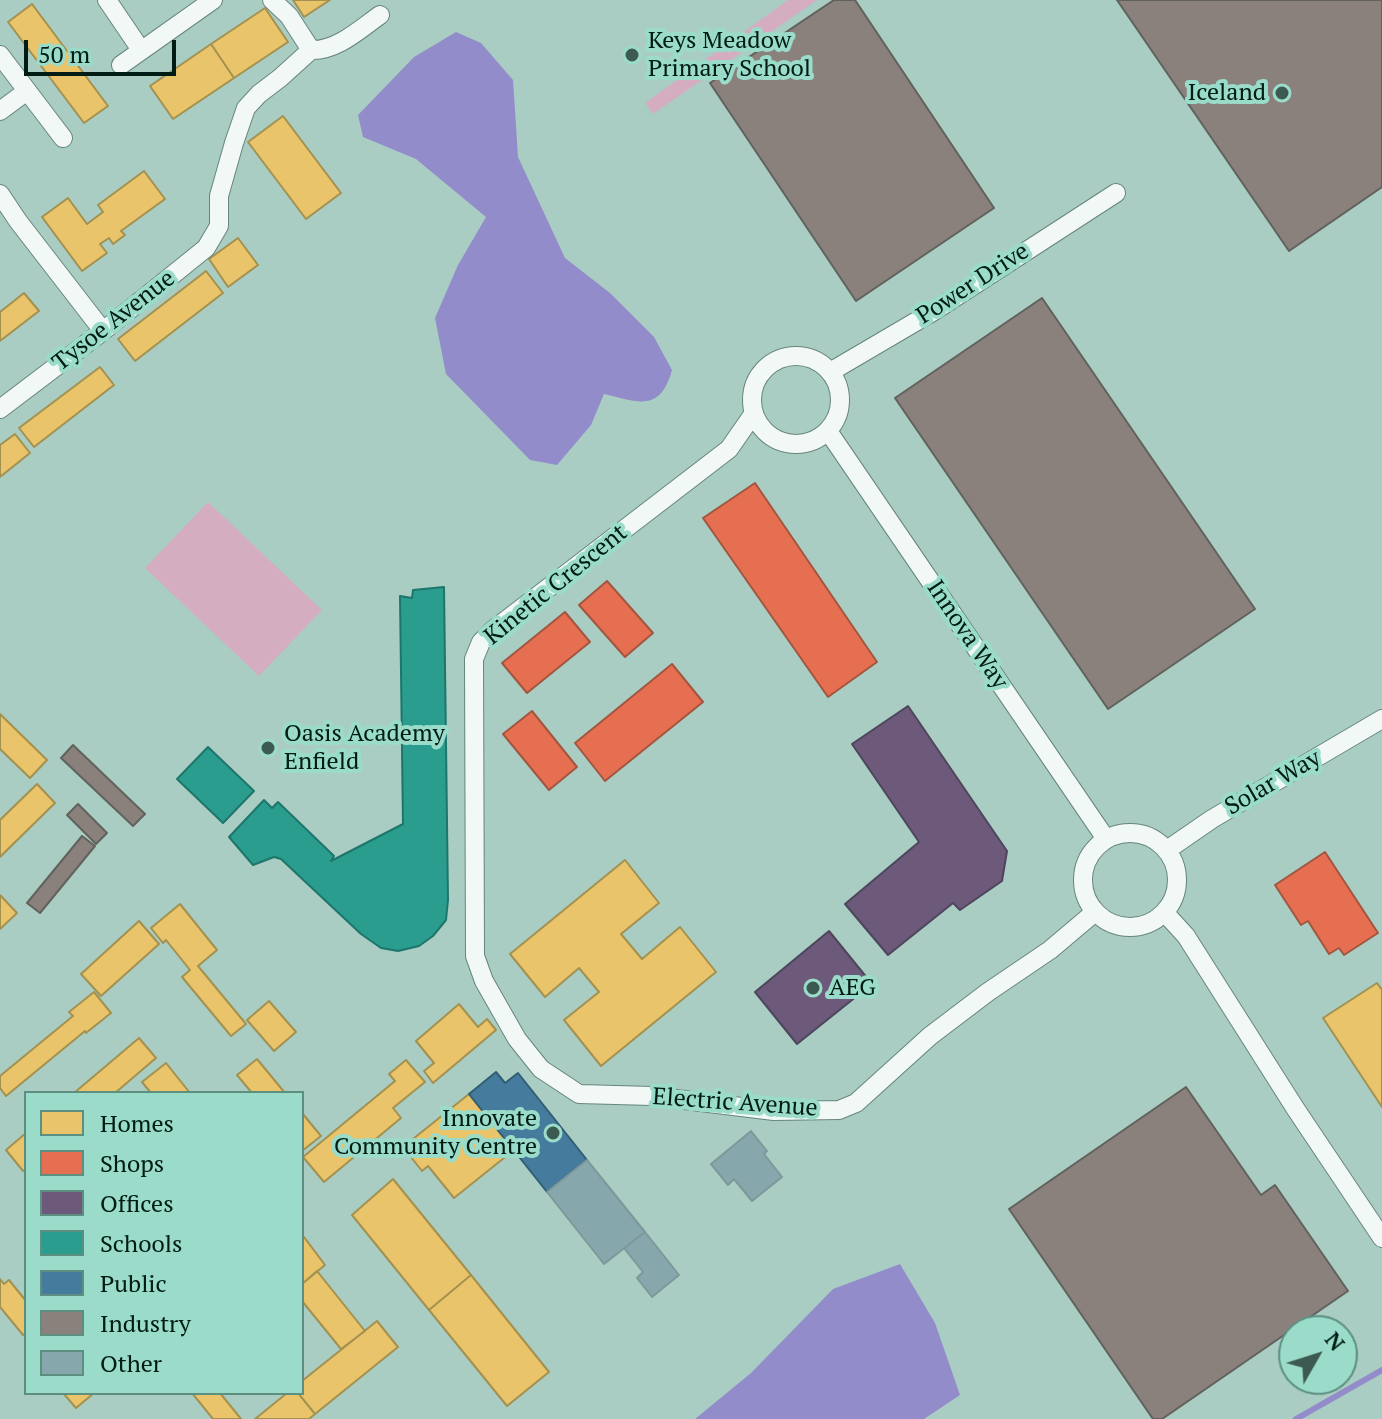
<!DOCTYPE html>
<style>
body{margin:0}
#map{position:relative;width:1382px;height:1419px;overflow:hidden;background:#a9cdc3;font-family:"PT Serif",serif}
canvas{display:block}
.legend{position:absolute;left:24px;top:1091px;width:280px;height:304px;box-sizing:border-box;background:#9adcc9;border:2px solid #5d8f81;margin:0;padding:10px 14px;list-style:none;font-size:24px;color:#011b15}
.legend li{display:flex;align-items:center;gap:16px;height:40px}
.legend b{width:40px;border:2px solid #5d8f81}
.north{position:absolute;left:1278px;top:1315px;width:80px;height:80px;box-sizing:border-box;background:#9adcc9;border:2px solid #5d8f81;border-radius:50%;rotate:51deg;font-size:22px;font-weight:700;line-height:32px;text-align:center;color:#011b15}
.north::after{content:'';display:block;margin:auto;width:28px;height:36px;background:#3c5952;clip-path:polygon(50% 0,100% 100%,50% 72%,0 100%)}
.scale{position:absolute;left:24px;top:40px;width:152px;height:36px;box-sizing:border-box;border:4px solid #011b15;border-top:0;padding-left:10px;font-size:24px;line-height:28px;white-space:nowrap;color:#011b15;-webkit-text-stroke:6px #9adcc9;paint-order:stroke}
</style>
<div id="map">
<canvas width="1382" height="1419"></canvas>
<ul class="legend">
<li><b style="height:22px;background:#e9c46a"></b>Homes</li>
<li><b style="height:22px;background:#e76f51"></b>Shops</li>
<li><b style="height:22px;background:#6d597a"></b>Offices</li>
<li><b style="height:22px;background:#2a9d8f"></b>Schools</li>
<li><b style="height:22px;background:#457b9d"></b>Public</li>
<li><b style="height:22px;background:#8a817c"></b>Industry</li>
<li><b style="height:22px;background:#86a8ac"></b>Other</li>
</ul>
<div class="north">N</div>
<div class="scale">50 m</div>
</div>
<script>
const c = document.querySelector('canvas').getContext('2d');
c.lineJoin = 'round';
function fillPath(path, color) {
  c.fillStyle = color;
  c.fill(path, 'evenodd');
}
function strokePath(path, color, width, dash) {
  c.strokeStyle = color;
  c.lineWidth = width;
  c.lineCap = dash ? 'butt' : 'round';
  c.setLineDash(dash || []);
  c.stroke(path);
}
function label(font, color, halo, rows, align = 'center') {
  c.font = font + ' "PT Serif",serif';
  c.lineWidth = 8;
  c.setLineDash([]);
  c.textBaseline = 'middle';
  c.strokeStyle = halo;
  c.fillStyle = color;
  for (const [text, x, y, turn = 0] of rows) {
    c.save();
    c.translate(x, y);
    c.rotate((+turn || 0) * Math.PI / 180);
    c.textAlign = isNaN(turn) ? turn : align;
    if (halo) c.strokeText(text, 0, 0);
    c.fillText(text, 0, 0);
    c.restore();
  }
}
const green = new Path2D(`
 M788 0H817L653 114 645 103Z
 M208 502 322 610 259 676 145 568Z`);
const water = new Path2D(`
 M456 32 481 43 513 80 518 157 565 258 610 293 654 337 672 370C660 413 638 402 604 394L591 425 557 465 530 460 446 374 435 318 458 265 486 217 416 159 363 137 358 115 414 57Z
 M900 1264 935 1323 960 1395 924 1419H695L751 1373 833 1289Z`);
const homes = new Path2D(`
 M293 0H330L304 17Z
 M32 4 108 106 84 123 8 22Z
 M265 8 288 42 234 78 211 44Z
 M211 44 234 78 173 119 150 86Z
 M283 116 341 193 306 219 248 142Z
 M144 171 165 199 121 231 125 235 113 244 109 238 100 244 107 253 82 271 42 217 68 198 87 224 103 212 98 205Z
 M238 238 258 265 228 287 209 259Z
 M206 271 223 293 135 361 118 339Z
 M24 293 39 311 0 341V312Z
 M100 367 114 385 34 447 19 428Z
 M15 434 30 453 0 477V445Z
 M0 714 47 760 30 778 0 749Z
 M37 784 55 803 0 857V820Z
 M625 860 659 903 621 934 642 959 680 927 716 972 601 1066 564 1020 599 992 579 968 545 997 510 954Z
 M0 895 17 913 0 929Z
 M180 904 217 950 198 966 246 1024 231 1036 182 977 190 970 166 940 163 943 151 928Z
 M139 921 159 944 101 996 81 974Z
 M1377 983 1382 990V1107L1323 1018Z
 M94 992 111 1013 86 1033 85 1031 6 1096 0 1088V1076L73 1016 69 1012Z
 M269 1001 296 1032 274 1051 247 1020Z
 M459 1004 478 1027 487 1019 496 1030 433 1083 424 1071 434 1063 416 1041Z
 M139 1038 156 1058 115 1093H74Z
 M257 1059 285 1093H252L237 1075Z
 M406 1060 425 1082 393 1108 401 1118 324 1182 303 1157 395 1081 389 1074Z
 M166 1063 190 1093H151L142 1082Z
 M469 1094 514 1150 454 1198 428 1166 422 1171 403 1147Z
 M302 1113 321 1136 302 1151Z
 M26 1133V1169L23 1171 6 1150Z
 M393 1179 471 1275 429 1310 352 1215Z
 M304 1237 325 1265 302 1284V1239Z
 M317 1271 365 1331 341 1349 302 1301V1284Z
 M471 1275 549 1372 507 1406 429 1310Z
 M0 1279 4 1284 9 1280 26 1301V1333L23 1335 0 1307Z
 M377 1321 398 1347 315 1414 298 1393H302V1381Z
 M63 1393H94L76 1408Z
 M192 1393H220L241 1419H213Z
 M287 1393H298L315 1414 309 1419H255Z`);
const shops = new Path2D(`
 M755 483 877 662 828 697 703 518Z
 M607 581 653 633 625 657 579 605Z
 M565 612 590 642 527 693 502 663Z
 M672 664 703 702 605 781 575 743Z
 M532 711 577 767 549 790 503 734Z
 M1325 852 1378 933 1344 955 1339 948 1329 954 1308 921 1301 925 1275 885Z`);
const offices = new Path2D(`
 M908 706 1007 851 1002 881 960 910 953 903 888 955 845 904 919 842 852 744Z
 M829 931 872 984 797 1044 755 992Z`);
const schools = new Path2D(`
 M444 587 448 900 446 920 433 936 419 946 398 951 381 948 361 934 281 859 274 857 253 865 229 837 264 800 272 808 278 802 334 856 331 861 403 824 400 596 412 598 413 590Z
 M208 747 254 791 223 823 177 779Z`);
const public = new Path2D(`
 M496 1072 505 1083 518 1073 587 1160 547 1192 469 1094Z`);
const industry = new Path2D(`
 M834 0H855L994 208 856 301 710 83Z
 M1117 0H1382V187L1289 251Z
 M1042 298 1255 609 1108 709 895 398Z
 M73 745 145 814 133 826 61 758Z
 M78 804 107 833 96 844 67 815Z
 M82 836 95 846 40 913 27 903Z
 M1186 1087 1261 1195 1275 1185 1348 1291 1162 1419H1153L1009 1209Z`);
const stream = new Path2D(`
 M1296 1419 1382 1370`);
const building = new Path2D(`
 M751 1131 767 1151 764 1154 782 1177 752 1201 734 1179 728 1185 711 1164Z
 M587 1160 645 1232 604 1264 547 1192Z
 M645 1232 679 1275 652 1297 637 1278 643 1272 624 1248Z`);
const street = new Path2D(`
 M107 0 141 50
 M272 0 289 16 311 50
 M0 55 63 138
 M121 65 213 0
 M0 111 27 91
 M0 194 18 221 103 331
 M752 400a44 44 0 1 1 88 0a44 44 0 1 1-88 0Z
 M830 372 934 311 1116 193
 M0 409 103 331 206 248 219 226V196L234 143 246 108 259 94 280 78 311 50C337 51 360 29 380 15
 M754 413 729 449 492 631 481 642 474 659 475 956 484 981 517 1039 541 1069 579 1094 652 1096 774 1111 839 1110 856 1103 930 1036 988 992 1050 950 1095 912
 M828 431 1106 839
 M1083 880a47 47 0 1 1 94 0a47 47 0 1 1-94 0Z
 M1167 850 1212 819 1382 719
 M1165 913 1186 936 1295 1108 1382 1238`);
const markers = [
 [632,55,8,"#3c5952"],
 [1282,93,8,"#3c5952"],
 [268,748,8,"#3c5952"],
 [813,988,8,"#3c5952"],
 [553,1133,8,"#3c5952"]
];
const poiNames = [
 ["Keys Meadow",648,41],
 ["Primary School",648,69],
 ["Iceland",1266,93,"right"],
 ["Oasis Academy",284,734],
 ["Enfield",284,762],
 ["AEG",829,988],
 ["Innovate",537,1119,"right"],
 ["Community Centre",537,1147,"right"]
];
const streetNames = [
 ["Power Drive",973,284,-33],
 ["Tysoe Avenue",114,321,-38],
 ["Kinetic Crescent",556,585,-39],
 ["Innova Way",967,635,56],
 ["Solar Way",1273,783,-30],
 ["Electric Avenue",735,1103,4]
];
fillPath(green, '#d5adc0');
fillPath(water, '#938cca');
fillPath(homes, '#e9c46a');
strokePath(homes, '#a39150', 2);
fillPath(shops, '#e76f51');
strokePath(shops, '#a2563f', 2);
fillPath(offices, '#6d597a');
strokePath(offices, '#4d465c', 2);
fillPath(schools, '#2a9d8f');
strokePath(schools, '#1e766a', 2);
fillPath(public, '#457b9d');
strokePath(public, '#315e74', 2);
fillPath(industry, '#8a817c');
strokePath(industry, '#61625d', 2);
strokePath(stream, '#938cca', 6);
fillPath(building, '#86a8ac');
strokePath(building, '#7d9899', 2);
strokePath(street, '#67857d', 20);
strokePath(street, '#f2f8f6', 18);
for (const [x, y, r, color] of markers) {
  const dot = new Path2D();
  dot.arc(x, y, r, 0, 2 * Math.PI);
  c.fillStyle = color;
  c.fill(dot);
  strokePath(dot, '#9adcc9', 3);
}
label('24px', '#011b15', '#9adcc9', poiNames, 'left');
label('24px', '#011b15', '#9adcc9', streetNames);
</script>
